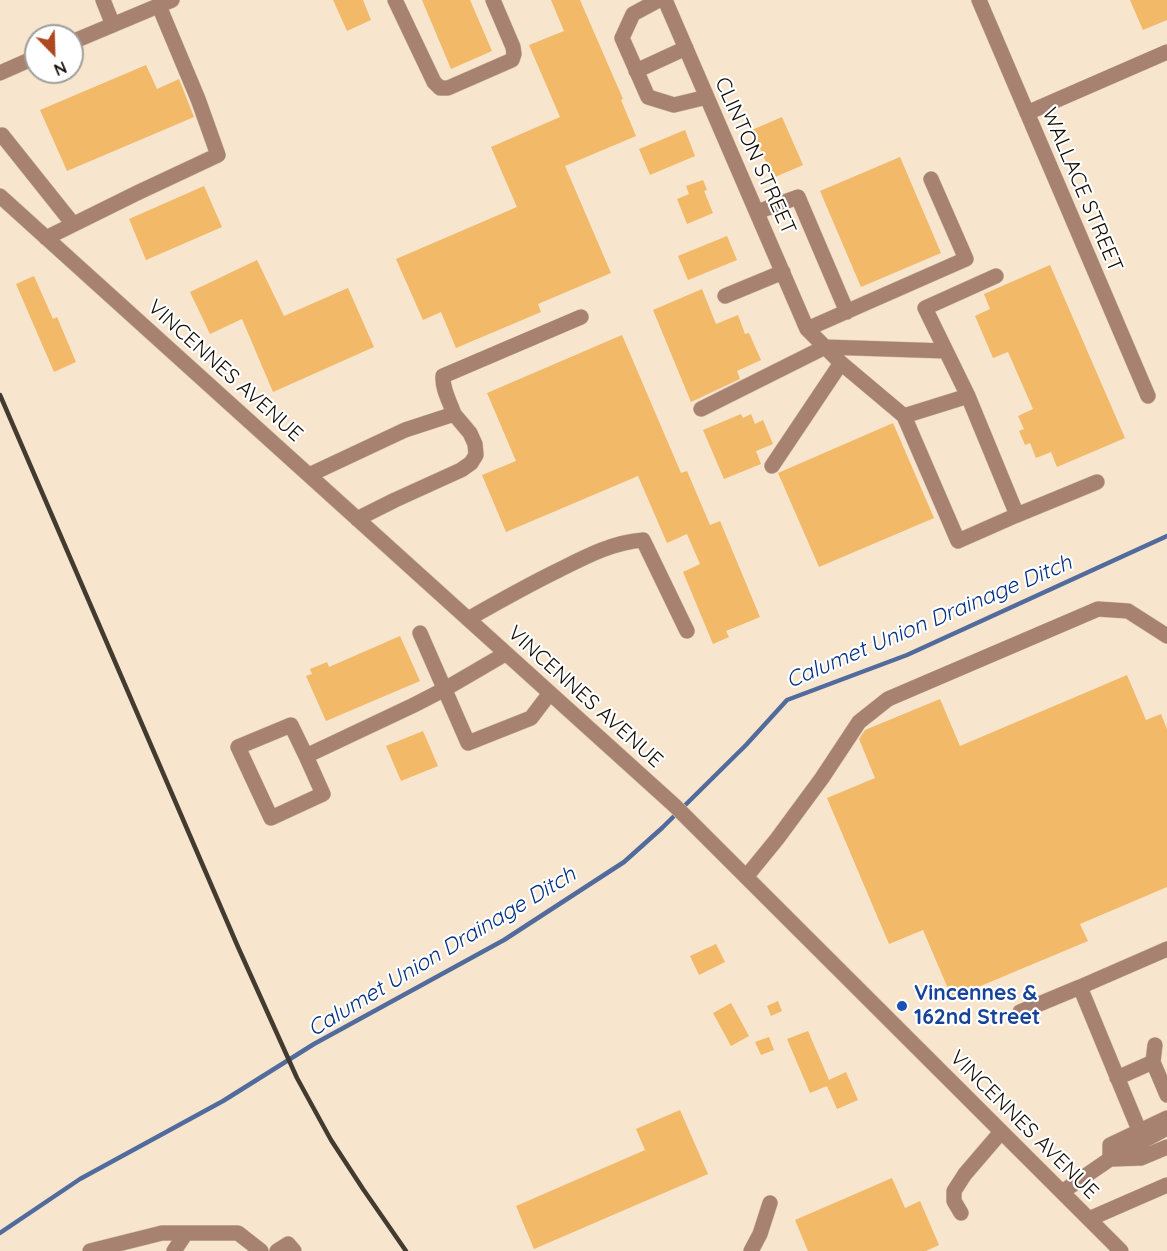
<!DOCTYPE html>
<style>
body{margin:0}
#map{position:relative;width:1167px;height:1251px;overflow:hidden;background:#f7e5ce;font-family:Quicksand,sans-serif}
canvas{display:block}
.north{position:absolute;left:24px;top:24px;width:60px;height:60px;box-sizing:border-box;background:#fff;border:2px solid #a09e9b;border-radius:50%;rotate:157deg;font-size:16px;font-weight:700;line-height:24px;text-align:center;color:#120c05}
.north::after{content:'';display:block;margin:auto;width:21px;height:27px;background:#ae481e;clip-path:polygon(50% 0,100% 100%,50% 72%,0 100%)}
</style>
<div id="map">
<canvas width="1167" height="1251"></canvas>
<div class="north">N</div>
</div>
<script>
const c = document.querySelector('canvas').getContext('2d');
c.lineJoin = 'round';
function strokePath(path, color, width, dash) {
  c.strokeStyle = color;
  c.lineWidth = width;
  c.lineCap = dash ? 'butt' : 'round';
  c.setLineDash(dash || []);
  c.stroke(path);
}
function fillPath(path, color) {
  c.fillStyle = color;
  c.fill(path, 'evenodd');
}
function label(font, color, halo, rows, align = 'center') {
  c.font = font + ' Quicksand,sans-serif';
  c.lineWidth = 4.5;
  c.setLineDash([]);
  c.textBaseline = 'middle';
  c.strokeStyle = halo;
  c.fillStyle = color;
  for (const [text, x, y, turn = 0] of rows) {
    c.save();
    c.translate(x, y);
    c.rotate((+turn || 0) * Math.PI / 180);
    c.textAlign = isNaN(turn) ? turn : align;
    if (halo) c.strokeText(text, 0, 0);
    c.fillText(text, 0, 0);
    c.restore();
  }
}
const stream = new Path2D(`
 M0 1233 80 1179 223 1101 314 1044 504 940 624 862 662 828 746 745 787 700 907 655 1167 536`);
const building = new Path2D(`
 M333 0H363L371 20 347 31Z
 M422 0H470L492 51 451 69Z
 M551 0H580L623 99 621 100 636 136 565 166 611 273 538 304 541 312 456 348 441 312 423 320 396 259 517 207 491 147 560 117 529 45 564 31Z
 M1130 0H1167V20L1143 30Z
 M146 65 157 89 179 79 194 117 67 171 40 110Z
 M782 117 803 165 773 178 752 130Z
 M685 130 695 156 650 175 639 149Z
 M900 157 941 253 861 287 820 191Z
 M703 180 707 190 704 191 713 213 687 224 677 199 689 194 686 186Z
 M204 186 222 227 146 260 129 219Z
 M727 236 737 260 688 280 678 256Z
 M257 260 284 316 348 288 374 347 273 392 242 319 210 334 190 292Z
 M1050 265 1125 438 1057 467 1051 452 1036 458 1030 443 1025 445 1019 431 1024 429 1018 416 1033 409 1008 352 993 358 975 316 990 309 984 294Z
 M34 276 53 319 57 317 76 362 54 372 16 284Z
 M702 289 716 324 738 315 745 334 749 333 761 360 737 371 740 379 691 402 653 310Z
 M622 335 681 473 687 471 710 525 720 521 760 617 726 631 729 637 713 644 683 572 700 564 687 534 667 543 638 476 506 532 482 475 516 461 487 393Z
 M741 414 743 418 751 414 755 424 763 420 773 444 756 451 761 464 724 479 703 430Z
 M893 423 934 518 819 567 778 473Z
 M400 636 420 681 326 721 306 676 312 674 310 669 327 662 329 667Z
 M1127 675 1146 720 1161 714 1167 729V887L1080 924 1088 941 952 998 923 930 889 944 827 798 875 778 859 739 865 730 940 699 960 746Z
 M423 731 438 766 401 781 386 746Z
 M716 944 725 962 699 975 690 956Z
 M778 1001 782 1011 771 1016 767 1006Z
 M731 1003 749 1036 731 1046 713 1013Z
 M808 1031 829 1080 846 1072 858 1100 837 1109 827 1086 810 1093 787 1039Z
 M769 1037 774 1050 761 1055 755 1042Z
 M680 1110 708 1174 534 1249 516 1206 645 1150 636 1129Z
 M892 1178 905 1208 920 1201 939 1245 926 1251H808L795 1220Z`);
const minor = new Path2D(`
 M103 0 113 25
 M395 0 434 82 440 88H448L512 60 514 54 513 47 493 0
 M659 0 633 14 622 38 648 97 674 105 707 97
 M665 0 807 329 841 363 904 416 968 396
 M979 0 1148 396
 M72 42 172 0
 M636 71 686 48
 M0 73 36 57
 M1027 113 1167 52
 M2 135 73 224
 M0 196 675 806 1121 1251
 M757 212 798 197 847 312
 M46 238 137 193 218 155 198 99 159 6
 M996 276 925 308 968 396 1017 515 1097 482
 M725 296 783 272
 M807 329 966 259 931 179
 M701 409 825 347 946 351
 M454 414C450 402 442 389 443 376L581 317
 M904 416 958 541 1017 515
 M772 466 841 363
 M309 475 405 430 454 414 470 433 475 444 476 455 471 463 461 470 395 500 357 519
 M468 619C498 602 528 585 559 570 585 557 613 542 643 540L687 631
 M420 633 468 743 531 718 550 693
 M306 756 291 725 238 747 271 818 323 794 306 756 414 705 445 689 505 654
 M746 877 777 839 822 778 859 722 888 699 1098 609 1128 611 1167 636
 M1020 1012 1080 987
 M1155 1045 1153 1062 1167 1095
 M1117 1078 1153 1062
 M1139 1130 1080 987 1167 949
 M1110 1159V1145L1167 1118
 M1113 1159 1141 1158 1167 1147
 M1062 1192 1110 1159 1167 1128
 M961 1213 954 1201V1191L965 1174 1001 1132
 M1089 1219 1167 1185
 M90 1251 162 1233H238L261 1251
 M174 1251 186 1233
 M277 1251 288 1244 294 1251
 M751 1251 760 1234 770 1203`);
const rail = new Path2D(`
 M0 395 238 947 297 1078 331 1140 363 1189 406 1251`);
const markers = [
 [902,1006,6,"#1a4fb4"]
];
const streetNames = [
 ["CLINTON STREET",755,156,66],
 ["WALLACE STREET",1082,190,67],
 ["VINCENNES AVENUE",225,371,42],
 ["VINCENNES AVENUE",585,697,42],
 ["VINCENNES AVENUE",1024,1125,45]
];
const transitNames = [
 ["Vincennes &",914,994],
 ["162nd Street",914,1018]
];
const waterNames = [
 ["Calumet Union Drainage Ditch",929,622,-23],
 ["Calumet Union Drainage Ditch",442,952,-31]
];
strokePath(stream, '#506b9c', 4.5);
fillPath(building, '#f1b968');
strokePath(minor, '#d2c2ae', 16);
strokePath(minor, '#a88270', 15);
strokePath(rail, '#433a30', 4.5);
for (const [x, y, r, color] of markers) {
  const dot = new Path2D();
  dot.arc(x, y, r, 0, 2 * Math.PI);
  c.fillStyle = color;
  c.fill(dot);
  strokePath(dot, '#fff', 2);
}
label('21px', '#120c05', '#fff', streetNames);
label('bold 21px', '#164399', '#fff', transitNames, 'left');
label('italic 22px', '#013084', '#fff', waterNames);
</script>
